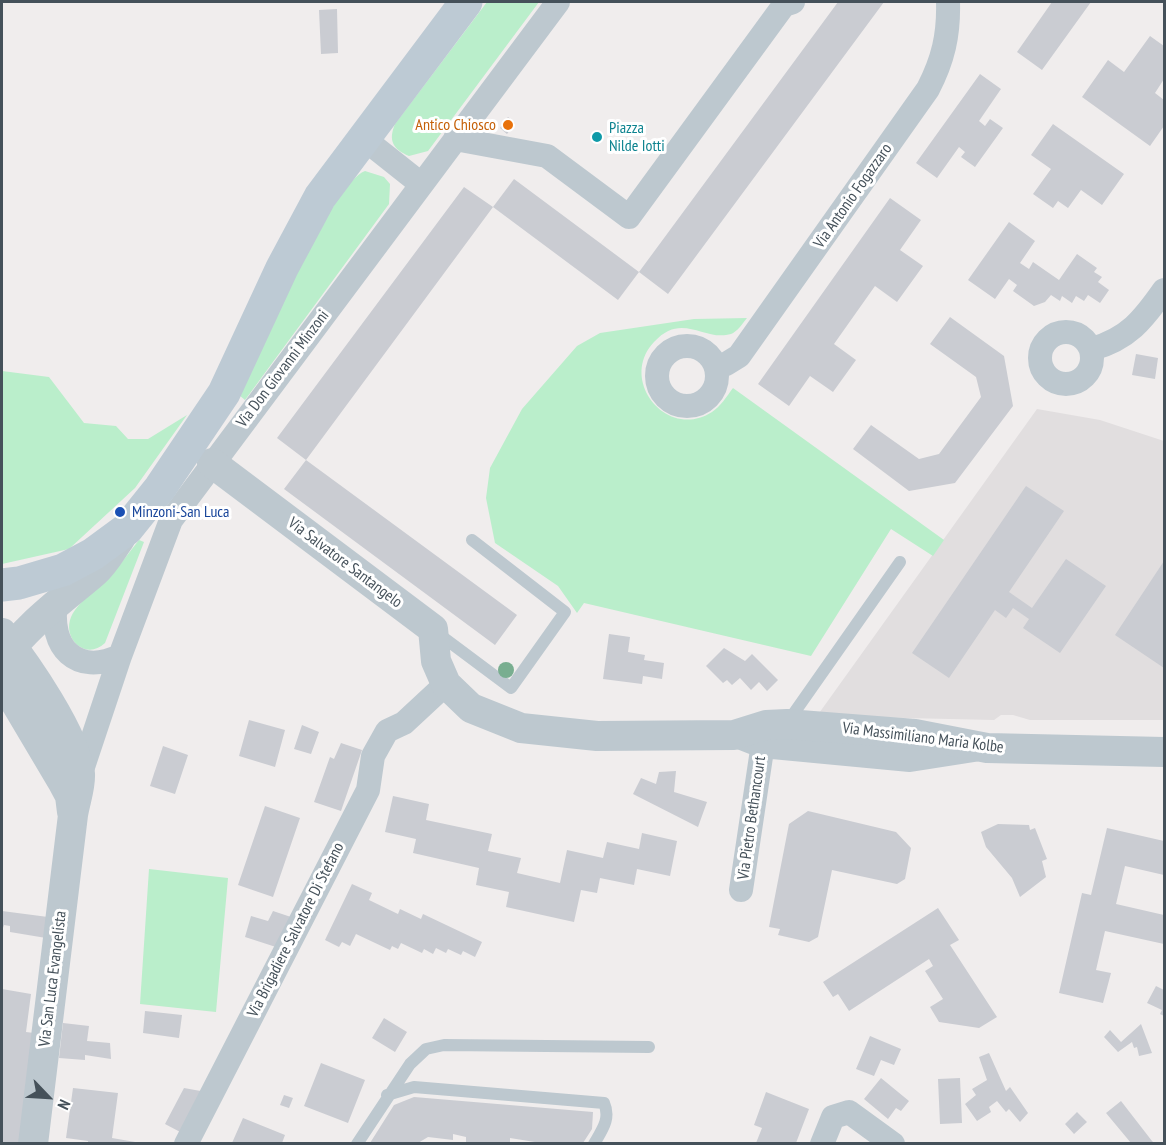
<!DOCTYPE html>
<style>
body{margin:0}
#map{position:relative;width:1166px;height:1145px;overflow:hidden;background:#f0eded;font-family:"PT Sans Narrow",sans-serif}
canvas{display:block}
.frame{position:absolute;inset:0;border:3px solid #45515a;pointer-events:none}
.north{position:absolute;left:18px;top:1067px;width:60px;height:60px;-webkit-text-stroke:4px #fff;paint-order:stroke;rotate:115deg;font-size:16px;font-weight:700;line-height:24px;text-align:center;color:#45515a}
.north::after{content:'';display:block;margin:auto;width:21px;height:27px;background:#45515a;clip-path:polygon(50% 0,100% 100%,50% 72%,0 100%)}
</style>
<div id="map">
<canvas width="1166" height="1145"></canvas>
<div class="frame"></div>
<div class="north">N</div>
</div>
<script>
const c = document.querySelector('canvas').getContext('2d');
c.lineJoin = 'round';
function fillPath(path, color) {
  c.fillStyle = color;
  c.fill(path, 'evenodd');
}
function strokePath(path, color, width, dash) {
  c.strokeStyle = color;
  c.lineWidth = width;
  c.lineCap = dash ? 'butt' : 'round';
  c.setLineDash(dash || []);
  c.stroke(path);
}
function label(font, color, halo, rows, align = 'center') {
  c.font = font + ' "PT Sans Narrow",sans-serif';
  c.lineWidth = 6;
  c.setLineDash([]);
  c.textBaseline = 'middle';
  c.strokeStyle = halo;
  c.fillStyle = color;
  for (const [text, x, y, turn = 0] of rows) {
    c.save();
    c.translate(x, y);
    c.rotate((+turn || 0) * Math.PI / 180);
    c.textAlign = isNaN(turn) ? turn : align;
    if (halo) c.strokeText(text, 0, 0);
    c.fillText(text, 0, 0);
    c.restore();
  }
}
const education = new Path2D(`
 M1037 409 1100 420 1164 441V720H1030L1013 715H1001L994 720 817 716Z`);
const green = new Path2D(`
 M487 2H539L428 151 409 156C393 149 388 141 395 124Z
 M365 171 384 177 390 184 389 204 245 400 239 395C257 356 332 182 365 171Z
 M747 318C743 323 737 332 731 334 704 342 682 311 654 342 618 380 667 441 712 412 720 407 727 396 733 388L944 540 933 556 891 529 811 656 584 603 577 613 558 586 495 543 486 498 490 468 522 409 577 346 600 333 694 319Z
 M2 371 49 377 84 423 116 426 128 439H148L187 415 135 488 69 549 2 564Z
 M139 540 144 542 105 643C84 663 57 634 75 610 86 595 103 583 115 570 124 560 131 550 139 540Z
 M149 869 228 878 216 1012 140 1004Z`);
const building = new Path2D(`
 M838 2H884L668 294 639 272Z
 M1052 2H1091L1042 70 1017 52Z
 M337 9 338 53 321 54 319 10Z
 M1150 36 1164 46V79L1155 93 1164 100V126L1150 146 1082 97 1108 60 1124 72Z
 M980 74 1001 89 979 121 985 126 990 119 1003 128 975 167 961 157 965 152 959 147 937 178 916 163Z
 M508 117 515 123 507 134 500 128Z
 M1053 124 1124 174 1102 205 1081 190 1068 208 1058 201 1053 208 1033 194 1051 169 1031 155Z
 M514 179 639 272 618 300 493 207 306 460 277 438 464 187 493 207Z
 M890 198 921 220 900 250 923 266 897 302 875 286 834 344 856 360 833 392 810 376 789 406 758 384Z
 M1009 222 1035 241 1020 263 1029 269 1033 262 1059 280 1077 254 1097 268 1094 272 1102 277 1098 282 1109 290 1100 303 1088 295 1084 301 1076 296 1072 303 1062 296 1060 301 1051 295 1045 302 1034 306 1013 291 1017 285 1009 279 995 299 968 280Z
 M950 317 1004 356 1013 406 955 483 909 491 853 449 871 425 919 459 939 454 981 397 976 377 930 344Z
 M1136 354 1158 358 1155 379 1132 375Z
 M306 460 517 615 495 645 284 489Z
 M1026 486 1064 511 1009 592 1032 608 1066 559 1106 586 1060 653 1023 628 1029 619 1013 608 1006 618 995 610 949 678 912 653Z
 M1164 561V668L1115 635Z
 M609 634 630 637 628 652 645 655 644 660 664 663 662 679 643 676 642 684 603 679Z
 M724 648 745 661 752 654 778 680 767 691 759 682 751 690 740 678 732 685 727 680 723 683 706 666Z
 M249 720 285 730 275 767 239 756Z
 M302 725 319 732 311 754 294 749Z
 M341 743 362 750 341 811 314 802 330 757 334 759Z
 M163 746 188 755 175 794 150 786Z
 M676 771 674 792 707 802 698 827 633 794 641 778 656 784 659 772Z
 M393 796 429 804 426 820 492 834 488 851 521 858 517 873 560 883 567 850 603 858 607 842 639 849 642 833 677 841 670 876 637 869 634 885 600 878 597 893 581 890 574 922 506 907 509 892 476 885 479 868 413 853 416 839 385 832Z
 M265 806 300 818 273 897 238 885Z
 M808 811 896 832 911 848 905 879 897 884 832 870 818 937 809 942 778 935 780 929 769 927 789 824Z
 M998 824 1029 825 1030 830 1035 828 1047 859 1042 861 1046 877 1020 897 1012 878 986 847 981 832Z
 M1107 828 1164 841V875L1125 866 1116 904 1164 915V944L1105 931 1096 970 1111 973 1103 1003 1059 993 1082 893 1091 895Z
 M352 884 372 893 369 900 398 914 400 909 421 919 423 914 482 942 475 957 463 951 461 955 448 949 446 953 436 948 433 954 424 949 422 953 401 943 398 949 392 946 390 950 356 934 350 946 342 942 339 947 325 940Z
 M938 908 959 940 950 945 997 1017 979 1028 939 1022 930 1007 943 999 925 971 933 966 929 959 849 1011 838 994 833 997 823 982Z
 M2 911 48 917 46 938 10 932V926L4 925 2 931Z
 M273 911 291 917 279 948 245 937 251 916 268 921Z
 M1156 986 1164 990V1016L1160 1014 1162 1010 1147 1003Z
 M2 989 31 994 26 1032 34 1033 21 1143H2Z
 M145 1011 182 1015 179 1038 143 1033Z
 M384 1018 407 1032 395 1052 372 1038Z
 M63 1023 89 1026 87 1041 110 1043 111 1059 85 1055V1060L59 1058Z
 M1141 1024 1152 1053 1139 1056 1137 1047 1134 1048 1132 1042 1118 1052 1104 1037 1110 1030 1121 1042Z
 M870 1036 901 1049 894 1065 881 1060 874 1076 856 1069Z
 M989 1053 1006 1091 1010 1087 1028 1113 1020 1122 1009 1109 1006 1112 997 1101 989 1107 991 1112 977 1121 965 1104 976 1095 972 1089 987 1080 979 1057Z
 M321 1063 365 1080 348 1123 304 1106Z
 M881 1078 909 1101 901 1111 896 1108 888 1119 864 1099Z
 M960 1078 962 1123 940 1124 938 1079Z
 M73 1088 118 1093 112 1138 141 1143H88V1141L66 1138Z
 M184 1088 206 1092 184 1134 165 1124Z
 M766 1092 809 1109 796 1143H756L762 1128 754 1125Z
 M284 1095 293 1098 289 1108 280 1105Z
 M414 1097 593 1112 592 1129 583 1143H541L510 1138V1143H483L466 1142V1137L453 1134V1140L428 1137 418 1143H370L394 1105Z
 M1121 1101 1152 1141 1154 1143H1131L1106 1113Z
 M1077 1112 1087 1122 1074 1134 1065 1124Z
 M243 1118 285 1135 282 1143H232Z`);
const service = new Path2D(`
 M436 632 511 688 565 612 472 540
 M787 723 900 562
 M387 1095 414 1087 604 1103C611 1119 602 1130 594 1144
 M357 1144 410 1064 426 1049 444 1045 649 1047`);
const minor = new Path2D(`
 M363 138 421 184
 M455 139 547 156 629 217 784 5 793 2
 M1040 358a26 26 0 1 1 52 0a26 26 0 1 1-52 0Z
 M657 376a30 30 0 1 1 60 0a30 30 0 1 1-60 0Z
 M1092 349C1128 339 1143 320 1164 290
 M716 365 726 364 739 356 928 89C943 60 949 35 948 2
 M56 603C49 647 76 676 120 656
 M734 735 762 746 910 760 974 750
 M80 776 120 656 171 520 558 2
 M741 890 765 730
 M186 1144 368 790 373 756 387 731 404 723 446 684
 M822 1144 833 1117 849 1112 893 1144`);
const tertiary = new Path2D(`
 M212 463 433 629 436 661 446 684 471 708 521 728 597 736 734 735 766 725 787 724 915 734 987 748 1164 752
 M2 633C26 664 76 735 80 774 81 786 75 802 73 815L33 1144
 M2 665C12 636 71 593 95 572 105 563 112 550 120 539
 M2 680 62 781 70 796 72 812`);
const secondary = new Path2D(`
 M2 585 19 583 63 570 93 554 127 529 160 488 224 393 282 268 320 197 466 2`);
const trees = [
 [506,670]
];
const markers = [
 [508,125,6,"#e8710a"],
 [597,137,6,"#0f9aa8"],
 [120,512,6,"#1a4fb4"]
];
const foodNames = [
 ["Antico Chiosco",496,125]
];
const cultureNames = [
 ["Piazza",609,128],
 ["Nilde Iotti",609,146]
];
const streetNames = [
 ["Via Antonio Fogazzaro",853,196,-55],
 ["Via Don Giovanni Minzoni",283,369,-53],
 ["Via Salvatore Santangelo",345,563,37],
 ["Via Massimiliano Maria Kolbe",923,738,7],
 ["Via Pietro Bethancourt",752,818,-82],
 ["Via Brigadiere Salvatore Di Stefano",296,930,-63],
 ["Via San Luca Evangelista",53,979,-83]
];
const transitNames = [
 ["Minzoni-San Luca",132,512]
];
fillPath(education, '#e1dedf');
fillPath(green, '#baeecb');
fillPath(building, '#caccd2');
strokePath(service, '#bdc8cf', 12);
strokePath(minor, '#bdc8cf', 24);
strokePath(tertiary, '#bdc8cf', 30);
strokePath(secondary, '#bdcad4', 33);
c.fillStyle = '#79ae90';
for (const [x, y] of trees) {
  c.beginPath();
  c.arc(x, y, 8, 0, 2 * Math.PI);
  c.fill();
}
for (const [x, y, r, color] of markers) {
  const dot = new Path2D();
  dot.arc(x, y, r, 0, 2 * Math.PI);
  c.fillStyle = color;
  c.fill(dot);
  strokePath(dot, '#fff', 2);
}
label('16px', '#c56008', '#fff', foodNames, 'right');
label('16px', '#0d838f', '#fff', cultureNames, 'left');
label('16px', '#45515a', '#fff', streetNames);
label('16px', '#164399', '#fff', transitNames, 'left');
</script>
